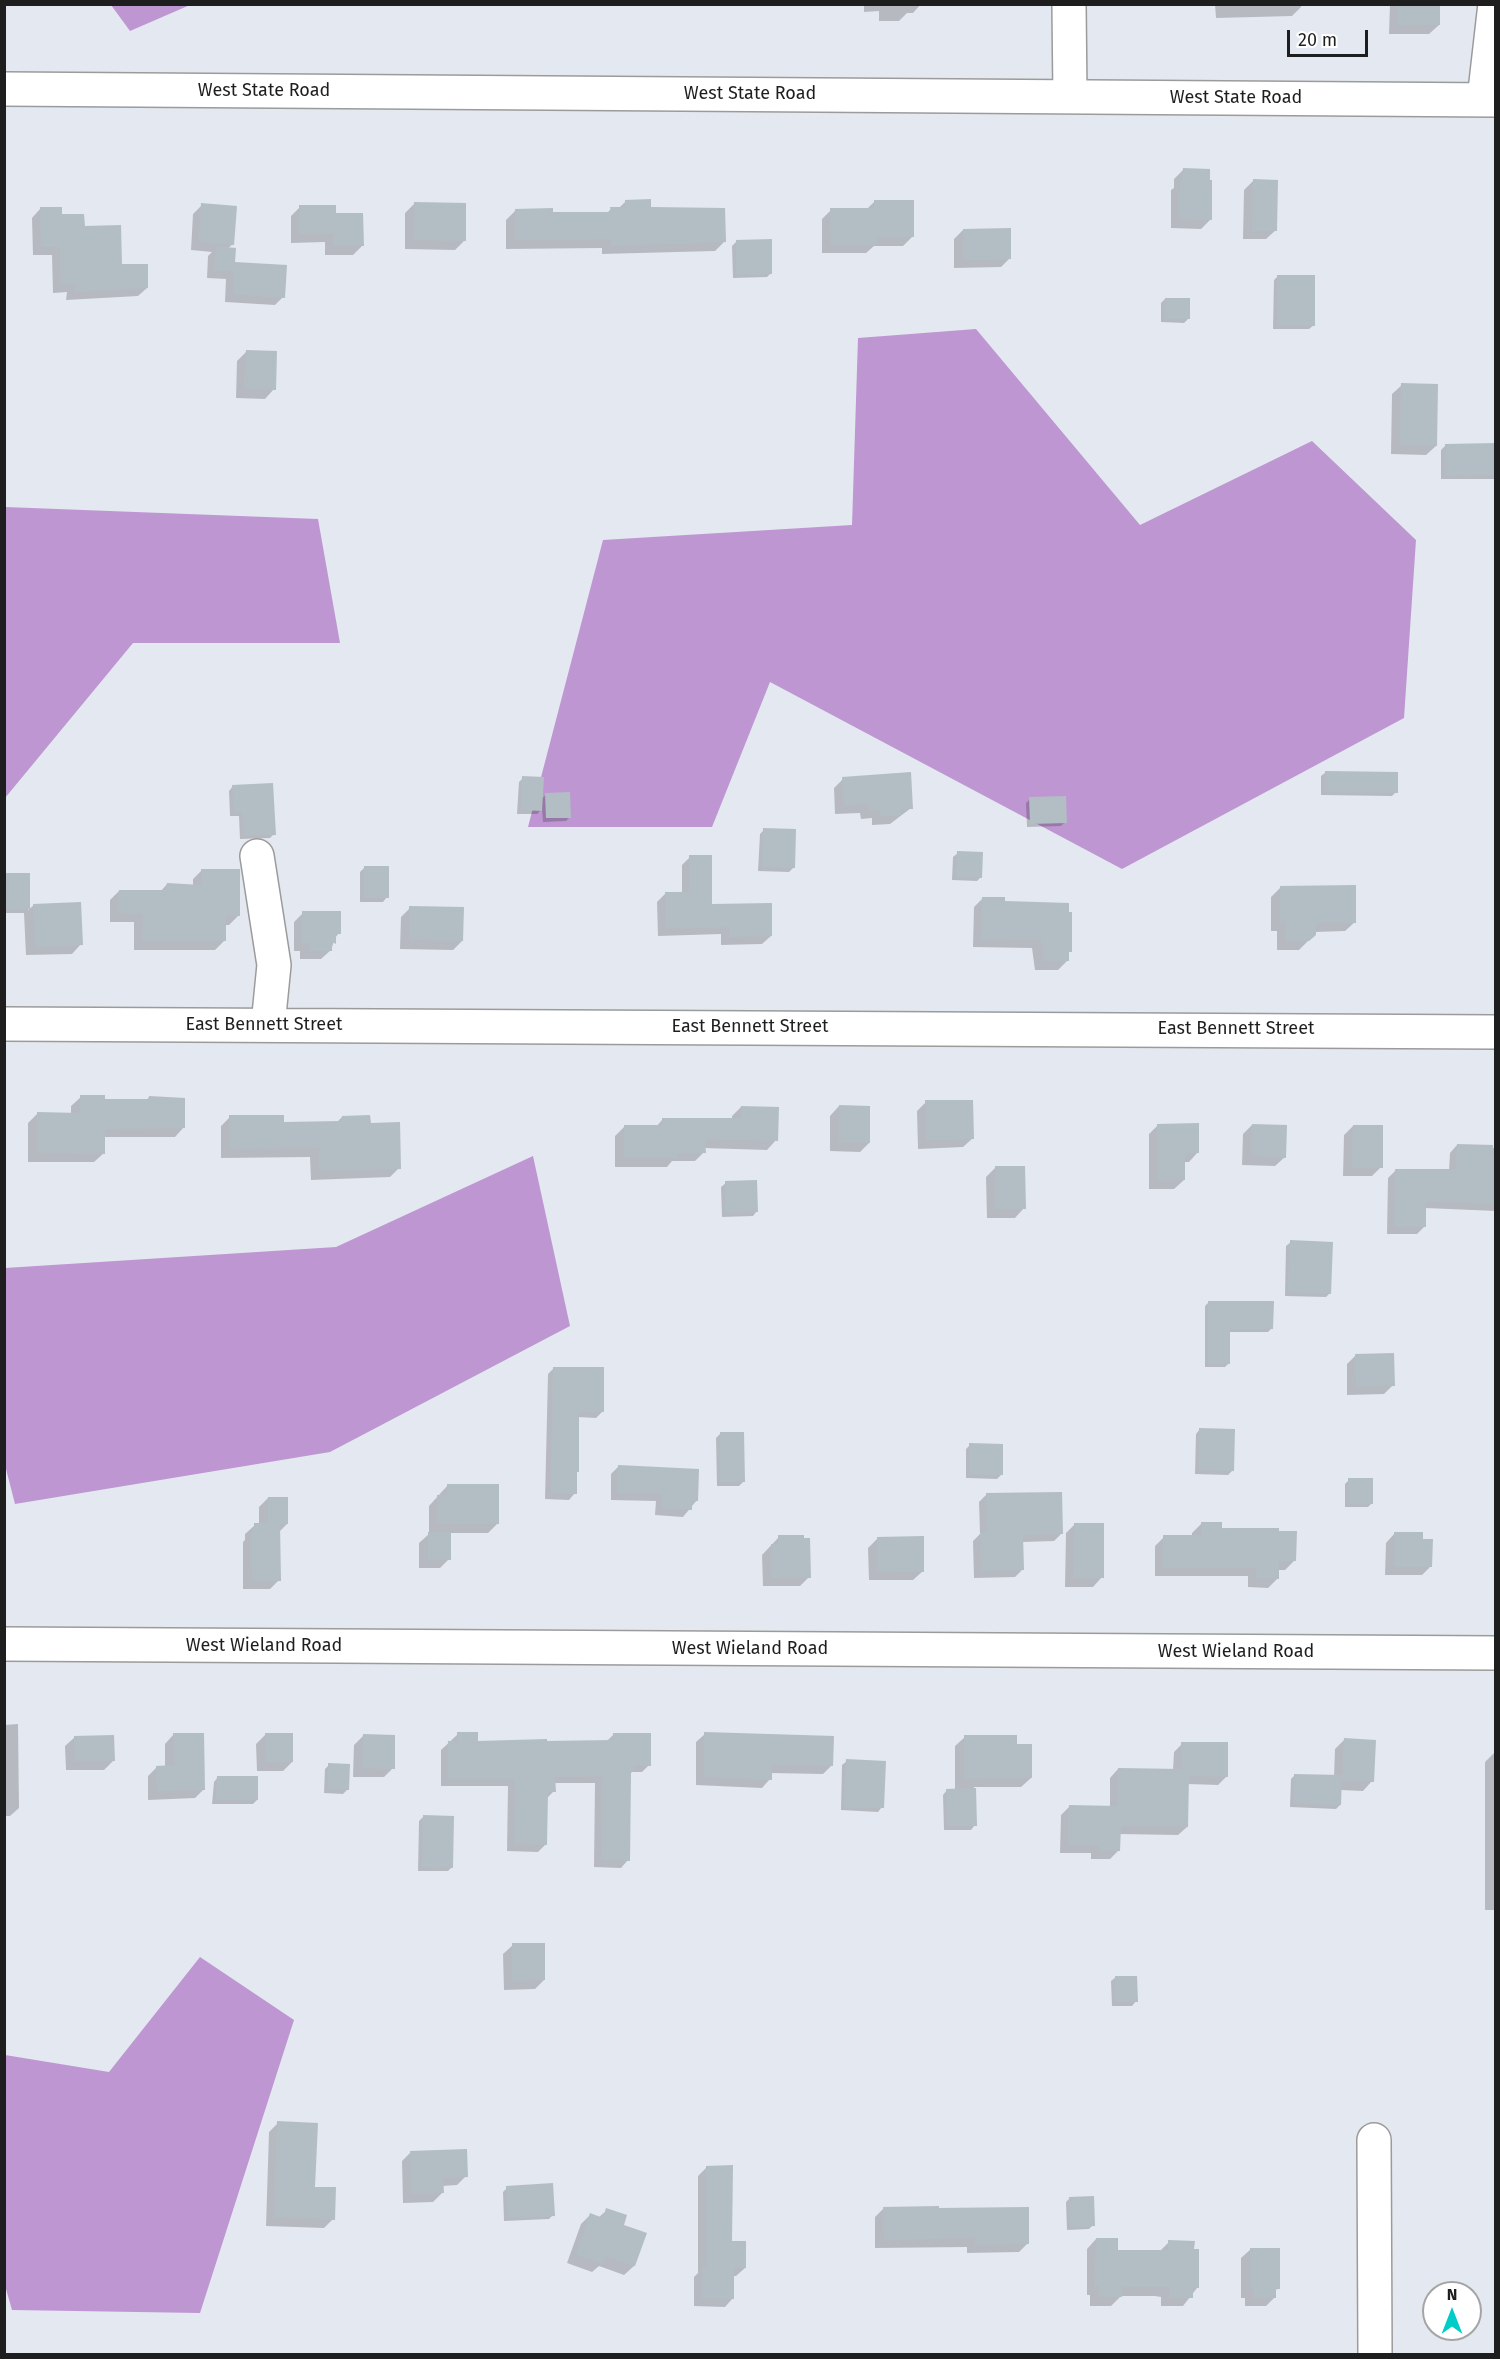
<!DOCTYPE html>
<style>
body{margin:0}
#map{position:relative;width:1500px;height:2359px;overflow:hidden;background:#e4e8f0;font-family:"Fira Sans",sans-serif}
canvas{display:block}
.frame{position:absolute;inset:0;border:6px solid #1e1e1e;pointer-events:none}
.north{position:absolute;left:1422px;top:2281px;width:60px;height:60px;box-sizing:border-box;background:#fff;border:2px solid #a5a5a5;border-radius:50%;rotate:0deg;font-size:16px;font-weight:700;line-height:24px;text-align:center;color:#1e1e1e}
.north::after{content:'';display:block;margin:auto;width:21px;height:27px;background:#00cdc7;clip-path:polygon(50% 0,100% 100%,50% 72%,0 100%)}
.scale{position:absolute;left:1287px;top:30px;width:81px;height:27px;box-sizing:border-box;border:3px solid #1e1e1e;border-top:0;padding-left:8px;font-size:18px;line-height:21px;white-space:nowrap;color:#1e1e1e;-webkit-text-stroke:4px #fff;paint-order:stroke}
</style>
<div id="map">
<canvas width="1500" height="2359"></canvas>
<div class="frame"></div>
<div class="north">N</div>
<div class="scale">20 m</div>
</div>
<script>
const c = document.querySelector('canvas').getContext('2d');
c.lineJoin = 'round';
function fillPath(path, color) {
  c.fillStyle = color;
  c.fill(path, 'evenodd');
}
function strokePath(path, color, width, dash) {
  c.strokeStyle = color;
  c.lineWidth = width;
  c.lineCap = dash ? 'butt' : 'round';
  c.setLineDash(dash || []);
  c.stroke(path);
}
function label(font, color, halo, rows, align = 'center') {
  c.font = font + ' "Fira Sans",sans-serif';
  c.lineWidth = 4.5;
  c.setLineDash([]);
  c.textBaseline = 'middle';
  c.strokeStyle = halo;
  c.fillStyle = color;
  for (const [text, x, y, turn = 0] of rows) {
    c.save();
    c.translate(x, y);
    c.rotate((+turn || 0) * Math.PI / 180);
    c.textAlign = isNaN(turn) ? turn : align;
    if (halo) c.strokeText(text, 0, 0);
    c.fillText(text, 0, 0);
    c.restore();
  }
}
const forest = new Path2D(`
 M111 5H190L130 31Z
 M976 329 1140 525 1312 441 1416 540 1404 718 1122 869 770 682 712 827H528L603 540 852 525 858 338Z
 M5 507 318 519 340 643H133L5 798Z
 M533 1156 570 1326 330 1452 15 1504 5 1465V1268L336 1247Z
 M200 1957 294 2020 200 2313 12 2310 4 2282 5 2055 109 2072Z`);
const shadow = new Path2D(`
 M864 4H921L913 13H907L899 21H879V11L864 12Z
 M1215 4H1301V7L1292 16 1216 18Z
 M1390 4H1439V25L1429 34H1389Z
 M1183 170 1210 220 1201 229 1171 228V190L1174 188V179Z
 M1253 181 1276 230 1266 239H1243L1244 190Z
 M626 201 650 209 724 242 715 251 602 254V248L506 249V220L515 211 551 214 607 213 611 209H618Z
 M874 202 912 237 903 246H874L866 253H822V219L831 210H866Z
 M415 203 464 241 455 250 405 249V213Z
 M202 205 233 244 228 248 234 264 283 297 275 305 225 302 226 279 207 278 208 256 212 252 191 250 193 214Z
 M300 207 335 215 362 246 353 255H325V242L291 243V216Z
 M40 209 60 216 83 228 121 266 147 288 138 296 66 300 67 292 53 293 52 255H33L32 218Z
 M963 230 1010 258 1001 267 954 268V239Z
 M736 242 771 273 767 277 733 278 732 246Z
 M1278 276 1314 325 1309 329H1273L1274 280Z
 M1165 299 1189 318 1184 323 1161 322V303Z
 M246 352 274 389 265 399 236 398 237 361Z
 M1402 385 1436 446 1426 455 1391 454 1392 394Z
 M1496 445V479H1441V450L1445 446Z
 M1326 772 1396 792 1392 796 1321 795V776Z
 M523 778 541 799 546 795 570 817 566 821 543 822 542 809 537 814H517L519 782Z
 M843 779 911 808 890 824 872 825V818L861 819 860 813 835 814 834 788Z
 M233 786 274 834 270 838 240 839 239 816H230L229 791Z
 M1030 799 1065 822 1061 826 1027 827 1026 803Z
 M764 830 794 867 789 872 758 871 760 834Z
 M958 853 981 877 977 881 952 880 953 857Z
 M690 857 710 906 771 936 762 944 721 945V934L658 936 657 902 665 894 682 893V865Z
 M365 867 387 897 383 902H360V872Z
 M202 870 238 916 229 925H224V941L215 950H134V922H110V900L119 891H161L167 884 193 886V879Z
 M4 874H29L28 910 34 905 81 944 72 954 26 955 24 913H4Z
 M1280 888 1355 922 1345 931 1315 932V934L1299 950H1277V931H1271V897Z
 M983 898 1004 903 1070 951 1067 954V961L1058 970H1035L1032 948 973 947 974 907Z
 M410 908 462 941 453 950 400 949 401 917Z
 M303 913 339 933 335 938 331 950 321 959H300V951H294V922Z
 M81 1097 104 1101H146L149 1097 184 1127 175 1137H104V1153L94 1162H28V1123L37 1114H71V1106Z
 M926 1102 973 1138 963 1147 918 1149 917 1111Z
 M839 1106 869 1143 860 1152 830 1151V1116Z
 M741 1107 776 1140 767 1150 704 1148V1152L695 1161H672L667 1167H615V1136L624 1127H656L662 1120H732V1116Z
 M230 1117 283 1124 336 1123 342 1117 369 1124 399 1168 390 1177 311 1180 310 1157 221 1158V1126Z
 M1158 1125 1198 1152 1189 1162H1183L1184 1180 1174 1189H1149V1134Z
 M1252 1125 1285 1157 1275 1166 1242 1165 1243 1134Z
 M1353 1126 1381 1167 1372 1176H1343L1344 1135Z
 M1457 1145 1496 1148V1211L1425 1208 1424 1227 1417 1234H1387L1388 1178 1395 1171H1449L1450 1153Z
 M995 1168 1024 1208 1015 1218H987L986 1177Z
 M726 1183 757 1211 753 1216 722 1217 721 1187Z
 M1291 1242 1330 1293 1326 1297 1285 1296 1286 1246Z
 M1209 1302 1272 1328 1268 1332H1228L1229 1363 1225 1367H1205V1306Z
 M1356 1355 1393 1385 1384 1394 1347 1395V1364Z
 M554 1368 602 1412 596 1418 577 1417 575 1493 569 1500 545 1499 548 1374Z
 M1200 1429 1232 1471 1228 1475 1195 1474 1196 1434Z
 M720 1434 744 1481 739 1486H717L716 1438Z
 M970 1445 1001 1475 997 1479 966 1478V1449Z
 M619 1466 697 1500 683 1517 655 1515 656 1501 611 1500V1474Z
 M1349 1480 1372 1503 1368 1507H1345V1484Z
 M448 1485 497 1524 488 1533H449V1559L440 1568H419V1543L429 1534V1506Z
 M987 1494 1061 1534 1054 1541 1022 1542V1570L1015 1577 974 1578 973 1541 980 1534 979 1502Z
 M268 1498 287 1524 279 1532V1580L270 1589H243V1542L245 1540V1534L255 1525H259V1507Z
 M1075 1524 1102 1577 1093 1587H1065L1066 1533Z
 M1201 1524 1221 1529 1294 1561 1285 1570H1278L1277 1579 1268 1588 1248 1587V1576H1155V1546L1164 1537H1192V1533Z
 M1395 1533 1421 1541 1431 1566 1422 1575H1385L1386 1543Z
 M779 1537 809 1577 800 1586H763L762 1555Z
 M878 1538 923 1571 913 1580H869L868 1548Z
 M18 1724 19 1808 10 1816H4V1725Z
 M174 1734 204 1789 195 1798 148 1800V1776L157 1767H165V1744Z
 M266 1734 292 1762 283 1771H257L256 1744Z
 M458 1734 476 1743 606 1742 614 1734 649 1765 642 1772H632L629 1775 628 1860 621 1868 594 1867 595 1783H554V1791L547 1798 546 1844 538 1852 507 1851 508 1786H441V1750Z
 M705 1734 832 1765 823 1774 770 1773V1779L762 1788 696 1785V1742Z
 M363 1736 393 1768 384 1777H353L354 1745Z
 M75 1737 113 1761 104 1770H66L65 1746Z
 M965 1737 1015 1745 1031 1778 1021 1787H974L975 1825 971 1830H944L943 1795 947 1790H955V1746Z
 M1344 1740 1372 1781 1363 1791 1340 1790V1805L1336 1809 1290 1807 1291 1779 1295 1775 1334 1777 1335 1749Z
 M1182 1744 1227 1776 1218 1785 1187 1784V1827L1178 1835 1119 1834V1850L1110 1859H1091V1853H1060L1061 1815 1070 1806 1110 1807V1778L1118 1769 1173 1770 1174 1752Z
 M1496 1751V1910H1485V1762Z
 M847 1761 882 1807 878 1812 841 1810 842 1765Z
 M329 1765 347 1790 343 1794 324 1793 325 1769Z
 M218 1777 257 1800 253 1804H212L214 1782Z
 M423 1817 452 1867 448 1871H418L419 1821Z
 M513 1945 544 1980 535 1989 504 1990 503 1954Z
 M1116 1977 1136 2001 1132 2006H1112L1111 1981Z
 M278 2123 314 2188 333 2219 324 2228 266 2226 269 2132Z
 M411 2152 466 2176 457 2185 442 2186V2193L433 2202 403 2203 402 2161Z
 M706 2168 731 2243 745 2268 736 2276H733V2298L725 2307 694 2306V2277L698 2273V2176Z
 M507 2188 553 2215 549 2219 504 2221 503 2192Z
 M1070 2198 1093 2225 1089 2229 1067 2230 1066 2202Z
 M884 2208 937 2210 1028 2243 1019 2252 967 2253V2247L875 2248V2217Z
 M607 2210 622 2226 645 2234 634 2266 624 2275 599 2266 592 2272 567 2263 581 2224 590 2215 598 2218Z
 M1096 2239 1117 2251H1160L1169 2242 1197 2288 1183 2306H1161V2297L1155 2296H1121L1111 2306H1090V2295H1087V2249Z
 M1251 2249 1278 2288 1275 2291V2297L1266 2306H1245V2298H1241V2258Z`);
const building = new Path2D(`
 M1398 4H1440V25H1398Z
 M1183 168 1210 169V180H1212V220L1179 219 1180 180H1182Z
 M1253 179 1278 180 1277 231H1252Z
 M651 199V207L725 208 726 242 611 246V239L515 240V209L553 208V212H611L610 207H625V200Z
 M874 200H914V237H877V245H831L830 208H874Z
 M414 202 466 203V241L413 240Z
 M201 203 237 206 234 245 199 242Z
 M299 205H336V213H363L364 246H333V234H299Z
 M40 207H62V214H84L85 226 121 225 122 264H148V288L74 292 75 284 61 285 60 247H41Z
 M1011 228V259L963 260V229Z
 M772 239V274L736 275V240Z
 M216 246 236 248 235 262 287 265 285 298 233 294 234 271 214 270Z
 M1277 275H1315V326L1277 325Z
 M1165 298H1190V319H1164Z
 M246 350 277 351 276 390 244 389Z
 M1401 383 1438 384 1437 446 1400 445Z
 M1496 443V475L1445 476V444Z
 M1325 771 1398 772V793L1325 792Z
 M911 772 913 809H901V816H881L880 810H869V804L844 806 842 777Z
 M522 776 544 777 542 811 521 810Z
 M273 783 276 835 244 836 242 812 234 813 232 785Z
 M570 792 571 818H546L545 793Z
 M1066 796 1067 823 1030 824 1029 797Z
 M763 828 796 829 795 868 762 867Z
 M957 851 983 852 982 878 956 877Z
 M689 855H712V904L772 903V936L729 937V927L665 928V892H689Z
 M364 866H389V898H364Z
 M201 869H240V916H226V941H142L143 914 118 913 119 890H166L167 883 201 885Z
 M4 873H30V909H4Z
 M1356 885V923H1316V935L1309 941 1285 942V922L1280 923V886Z
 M982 897H1005V901L1069 903V912H1072V952H1069V961H1044L1041 940 981 939Z
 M81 902 83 945 35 947 33 904Z
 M409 906 464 907 463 941 409 940Z
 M302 911H341V934H336V944L332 942V951H309V943H302Z
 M80 1095H105V1099H149V1096L185 1098V1128L105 1129V1154L37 1153V1112L80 1113Z
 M925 1100H973L974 1139 926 1140Z
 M839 1105 870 1106V1143L839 1142Z
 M741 1106 779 1107 778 1141 705 1139 706 1153H677V1158H624V1125H662V1118H741Z
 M229 1115H284V1122L342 1121V1116L370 1115 371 1123 400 1122 401 1169 319 1171V1148L230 1149Z
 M1199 1123V1153H1185V1180L1158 1181 1157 1124Z
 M1252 1124 1287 1125 1286 1158 1251 1156Z
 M1353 1125H1383V1168H1352Z
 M1457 1144 1493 1145 1492 1156H1496V1204L1426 1201V1227H1394L1395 1169H1456Z
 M995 1166H1025L1026 1209H995Z
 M757 1180 758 1212 726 1213 725 1181Z
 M1290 1240 1333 1242 1331 1294 1288 1292Z
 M1208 1301H1274L1273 1329H1230V1364H1208Z
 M1394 1353 1395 1386 1356 1387 1355 1354Z
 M553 1367H604V1412H579V1472H577V1494H551Z
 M1199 1428 1235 1429 1234 1471 1199 1470Z
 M720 1432H744L745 1482H720Z
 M969 1443 1003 1444V1475H969Z
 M618 1465 699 1469 698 1501H692V1510L662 1509V1494L617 1493Z
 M1348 1478H1373V1504H1348Z
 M447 1484H499V1524H437V1495H447Z
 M1062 1492 1063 1534 1023 1535 1024 1570 981 1571 980 1532H987L986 1493Z
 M268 1497H288V1524H280L281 1581H252L251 1532H254V1523H268Z
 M1201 1522H1222V1528H1279V1531H1297L1296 1561H1279V1579H1256L1257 1568H1163V1535H1201Z
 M1074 1523H1104V1578H1073Z
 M428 1532H451V1560L428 1559Z
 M1394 1532H1423V1539H1433L1432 1567H1394Z
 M778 1535H804V1538H810L811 1578H772L771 1544H778Z
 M924 1536V1572L877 1571V1537Z
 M457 1732H478V1741L547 1739V1741L613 1740V1733H651V1766L634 1765V1772H631L630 1861 601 1860 602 1776 555 1777 556 1792H548L547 1845 514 1844 515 1779H448V1741H457Z
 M704 1732 834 1736 833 1766 772 1765V1780L704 1777Z
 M173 1733H204L205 1790 157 1791 156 1766 174 1765Z
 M265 1733H293V1762L266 1763Z
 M363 1734 395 1735V1769L362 1768Z
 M114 1735 115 1761H74V1736Z
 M964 1735H1017V1744H1032V1778L964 1779Z
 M1344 1738 1376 1740 1374 1782 1342 1781Z
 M1181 1742H1228V1777L1189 1776 1188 1827 1121 1826 1120 1851H1099V1846L1068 1845 1069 1805 1117 1806 1118 1768 1181 1769Z
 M846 1759 886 1761 884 1808 844 1807Z
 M328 1763 350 1764 349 1790H328Z
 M1294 1774 1342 1775 1341 1805 1293 1804Z
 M217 1776H258V1800H216Z
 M976 1788 977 1826H947L946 1789Z
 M423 1815 454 1816 453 1868 422 1867Z
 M512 1943H545V1980L512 1981Z
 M1115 1976H1137L1138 2002H1115Z
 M277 2121 318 2123 315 2187H336L335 2220 274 2217Z
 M467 2149 468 2177 443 2178 444 2193 411 2194 410 2151Z
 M733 2165 732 2241H746V2268H734V2299H702V2267H706V2166Z
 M553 2183 555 2216 508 2218 506 2186Z
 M1094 2196 1095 2226 1070 2227 1069 2197Z
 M939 2206V2208L1029 2207V2244L975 2245V2238L884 2240 883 2207Z
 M606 2208 627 2215 624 2225 647 2233 635 2266 606 2256 603 2264 576 2254 590 2213 603 2218Z
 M1096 2238H1118V2250H1168V2240L1195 2241 1194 2249H1199V2288H1193V2298H1169V2288L1165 2287H1122V2297H1099V2286H1095Z
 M1250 2248H1280V2289H1276V2298H1253V2289H1250Z`);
const minor = new Path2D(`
 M1069 4 1070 97
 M4 89 1496 100
 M1484 100 1495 4
 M257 856 274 965 268 1025
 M4 1024 1496 1032
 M4 1644 1496 1653
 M1374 2140 1375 2354`);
const streetNames = [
 ["West State Road",264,91],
 ["West State Road",750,94],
 ["West State Road",1236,98],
 ["East Bennett Street",264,1025],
 ["East Bennett Street",750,1027],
 ["East Bennett Street",1236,1029],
 ["West Wieland Road",264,1646],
 ["West Wieland Road",750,1649],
 ["West Wieland Road",1236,1652]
];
fillPath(forest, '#be96d2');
fillPath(shadow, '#0003');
fillPath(building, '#b3bdc4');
strokePath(minor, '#9b9b9b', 36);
strokePath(minor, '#fff', 33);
label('18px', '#1e1e1e', '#fff', streetNames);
</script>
